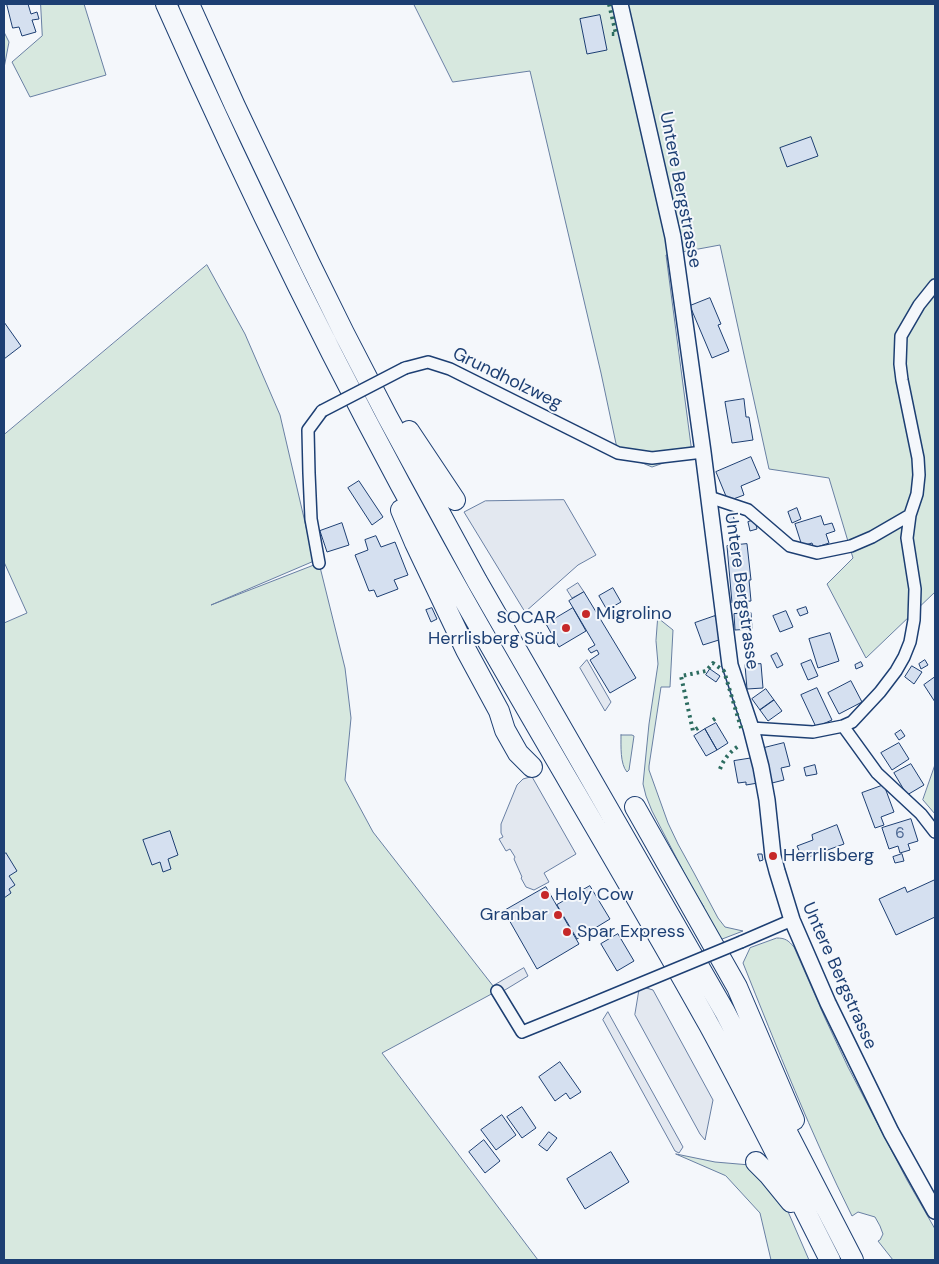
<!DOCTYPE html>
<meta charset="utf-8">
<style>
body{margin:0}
#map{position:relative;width:939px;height:1264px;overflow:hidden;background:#f4f7fb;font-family:"DM Sans",sans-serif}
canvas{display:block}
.frame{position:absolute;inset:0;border:5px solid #1d3f73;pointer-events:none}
</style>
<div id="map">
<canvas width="939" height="1264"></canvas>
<div class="frame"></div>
</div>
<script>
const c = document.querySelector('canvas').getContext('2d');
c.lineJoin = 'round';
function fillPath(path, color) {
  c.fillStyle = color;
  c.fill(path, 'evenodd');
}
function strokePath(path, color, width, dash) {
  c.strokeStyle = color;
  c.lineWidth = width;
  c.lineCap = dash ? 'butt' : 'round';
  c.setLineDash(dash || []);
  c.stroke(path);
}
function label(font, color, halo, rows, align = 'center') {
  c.font = font + ' "DM Sans",sans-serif';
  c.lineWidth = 4;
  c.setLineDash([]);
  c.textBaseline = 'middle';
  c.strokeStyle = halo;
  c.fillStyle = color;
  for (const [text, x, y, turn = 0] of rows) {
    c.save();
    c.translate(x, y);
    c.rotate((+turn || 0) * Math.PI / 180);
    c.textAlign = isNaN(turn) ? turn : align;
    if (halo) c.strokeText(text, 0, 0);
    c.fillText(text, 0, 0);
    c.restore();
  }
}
const green = new Path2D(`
 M41 4H84L106 75 30 97 12 62 42 36Z
 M414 4H935V592L866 658 827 584 853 558 829 478 769 469 720 245 666 255 692 453 652 467 618 453 601 373 530 71 453 82Z
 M4 32 9 42 4 68Z
 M207 265 245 334 280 415 314 561 211 605 319 563 345 668 351 718 345 780 373 832 497 991 382 1053 538 1260H4V623L27 613 4 562V435Z
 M658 618 673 630 670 687H661L649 766V770L668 823 678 844 694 873 718 918 725 927 743 931 717 941 700 910 704 907 690 884 652 811 646 796 643 784 649 724 658 664 656 641Z
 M621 735H632L634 736 629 770 627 772C620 764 621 746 621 735Z
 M935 765V814L923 800Z
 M777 938C785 938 788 940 794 947L825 1018 848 1067 907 1180 935 1229V1260H893L878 1241 880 1240 883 1234 880 1226 875 1217 858 1212 852 1216C811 1134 777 1048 743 963L750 948Z
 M676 1154 715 1162 750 1165 786 1207 809 1260H771L760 1213 726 1176Z`);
const parking = new Path2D(`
 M564 500 596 555 578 565 525 612 464 512 485 501Z
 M578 583 584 592 572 598 567 590Z
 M587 660 611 702 605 711 580 668Z
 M531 775 576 854 544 873 549 882 534 890 526 887 521 878 522 877 514 859 515 857 510 849 506 851 499 839 503 837 501 833V824L517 785 523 779 530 777Z
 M524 968 528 976 500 993 495 985Z
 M640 986 653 990 713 1100 705 1140 700 1134 635 1015Z
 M608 1012 683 1147 679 1153 675 1151 603 1020Z`);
const building = new Path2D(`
 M7 4H28L31 14 37 12 39 19 32 20 36 32 22 36 19 27 13 28Z
 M600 15 607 50 587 54 580 19Z
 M811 137 818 156 787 167 780 148Z
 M710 298 721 324 718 325 729 351 712 358 690 306Z
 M4 322 21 346 4 359Z
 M744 399 746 417H749L753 440 732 443 725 402Z
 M751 457 760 478 741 486 744 495 728 501 716 472Z
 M359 481 383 517 372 525 348 488Z
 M797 508 801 519 792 523 788 512Z
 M732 512 735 522 730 523 727 514Z
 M821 516 824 525 832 523 835 531 826 534 829 543 814 548 812 543 802 546 795 524Z
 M755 520 757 529 750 531 748 522Z
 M342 523 349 545 327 552 320 531Z
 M376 536 381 547 395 542 408 575 394 580 398 589 377 597 374 590 369 591 355 555 368 550 365 540Z
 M747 544 751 580H749L751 601 732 603 727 546Z
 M613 588 621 602 607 610 599 596Z
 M584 592 636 678 610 693 590 660 599 654 597 650 591 653 588 649 595 645 569 601Z
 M806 607 808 613 800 616 797 610Z
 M432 608 437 619 431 622 426 610Z
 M573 608 586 631 559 647 546 624Z
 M786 611 793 627 780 632 773 616Z
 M751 613 752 629 735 630 734 614Z
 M715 616 722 639 703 645 695 623Z
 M830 633 839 661 818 668 809 639Z
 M777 653 783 665 777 668 771 656Z
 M811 660 818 676 808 680 801 664Z
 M925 660 928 665 921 669 919 664Z
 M861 662 863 666 856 669 855 665Z
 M761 664 763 688 747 689 745 665Z
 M912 666 922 672 914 684 905 677Z
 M710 669 720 676 716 682 706 675Z
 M935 677V702L924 685Z
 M851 681 862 702 839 714 828 693Z
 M817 688 832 720 816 727 801 695Z
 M766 689 774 700 760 710 752 699Z
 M774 700 782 711 768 721 760 710Z
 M716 723 728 743 717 750 705 729Z
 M705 729 717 750 706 756 694 736Z
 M901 730 905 736 899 740 895 734Z
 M784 743 790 766 781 768 784 780 772 783 764 748Z
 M899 743 909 759 892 770 881 753Z
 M753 758 758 783 746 785V782L738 783 734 761Z
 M911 764 924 785 907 795 894 773Z
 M815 765 817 774 806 776 804 768Z
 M884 785 894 812 881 817 884 825 875 828 862 793Z
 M911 819 918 841 908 844 910 850 900 853 898 846 889 849 882 828Z
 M837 825 844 844 803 859 797 846 813 840 812 835Z
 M170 831 178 855 168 859 171 869 163 872 160 862 152 865 143 840Z
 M6 853 17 871 9 876 15 885 9 889 11 893 4 898V855Z
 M758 854H762L763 860 760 861Z
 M902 854 904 861 895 863 893 857Z
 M935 880V917L896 935 879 899 905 887 907 892Z
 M590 886 610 919 577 939 557 905Z
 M546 887 579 944 537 969 504 911Z
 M618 934 634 961 617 971 601 944Z
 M560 1062 581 1092 570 1099 566 1093 555 1101 539 1077Z
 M522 1107 536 1128 522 1138 507 1117Z
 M502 1115 516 1135 496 1150 481 1130Z
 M549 1132 557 1138 547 1151 539 1145Z
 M484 1140 500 1161 485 1173 469 1152Z
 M611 1152 629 1182 585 1209 567 1179Z`);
const street = new Path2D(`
 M405 368 428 362 450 369 618 453 652 458 703 452
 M709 497 748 510 790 546 817 553 851 546 872 537 910 515
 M319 563 311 519 309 473 308 430 322 411
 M843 726 877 773 921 814 935 832
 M751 728 813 732 843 726 852 722 880 692 896 671 904 657 910 642 914 620 915 589 907 538 910 515 917 494 919 475 918 458 902 380 900 364 901 336 919 305 935 285
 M741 942 792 920
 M497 991 522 1032 591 1004`);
const secondary = new Path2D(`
 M620 4 673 237 703 452 730 665 751 728 761 767 767 800 773 856 777 871 792 920 828 1003 891 1132 935 1211`);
const highway = new Path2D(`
 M166 4C248 189 337 371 435 548 524 709 620 865 709 1025 751 1102 790 1181 830 1260
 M189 4 235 106 310 264 344 333 387 416 477 581 725 1012 853 1260
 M409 431 455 500
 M401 510 415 543 466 650 499 711 505 730 518 753 532 767
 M635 807 737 987 794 1120
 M756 1162 769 1175 791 1202`);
const streetBridge = new Path2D(`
 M322 411 405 368
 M591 1004 741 942`);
const hedge = new Path2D(`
 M609 4 616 34H610
 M713 720 716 718
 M698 728 693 731 681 676 706 671 713 663 724 671 742 731
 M720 769C724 758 731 751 740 745`);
const markers = [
 [586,614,5,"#c62828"],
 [566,628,5,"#c62828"],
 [773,856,5,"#c62828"],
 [545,895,5,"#c62828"],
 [558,915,5,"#c62828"],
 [567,932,5,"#c62828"]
];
const numberNames = [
 ["6",900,834]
];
const streetNames = [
 ["Untere Bergstrasse",680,190,79],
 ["Grundholzweg",507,379,26],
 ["Untere Bergstrasse",741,591,82],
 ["Untere Bergstrasse",839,976,66]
];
const poiNames = [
 ["Migrolino",596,614],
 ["SOCAR",556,618,"right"],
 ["Herrlisberg Süd",556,639,"right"],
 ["Herrlisberg",783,856],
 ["Holy Cow",555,895],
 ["Granbar",548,915,"right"],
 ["Spar Express",577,932]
];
fillPath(green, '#d7e8df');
strokePath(green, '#687fa3', 1);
fillPath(parking, '#e3e8f0');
strokePath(parking, '#687fa3', 1);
fillPath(building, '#d5e0f0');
strokePath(building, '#1d3f73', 1);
strokePath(street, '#1d3f73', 14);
strokePath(secondary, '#1d3f73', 18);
strokePath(highway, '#1d3f73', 22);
strokePath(street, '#f4f7fb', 11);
strokePath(secondary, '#f4f7fb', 15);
strokePath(highway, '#f4f7fb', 20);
strokePath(streetBridge, '#1d3f73', 14, []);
strokePath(streetBridge, '#f4f7fb', 11);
strokePath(hedge, '#2c6c60', 4, [2.5, 4]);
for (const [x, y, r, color] of markers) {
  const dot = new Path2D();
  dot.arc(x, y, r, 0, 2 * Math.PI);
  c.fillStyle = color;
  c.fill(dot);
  strokePath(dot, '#f4f7fb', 2);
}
label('15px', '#4b6792', null, numberNames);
label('18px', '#1d3f73', '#f4f7fb', streetNames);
label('18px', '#1d3f73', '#f4f7fb', poiNames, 'left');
</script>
